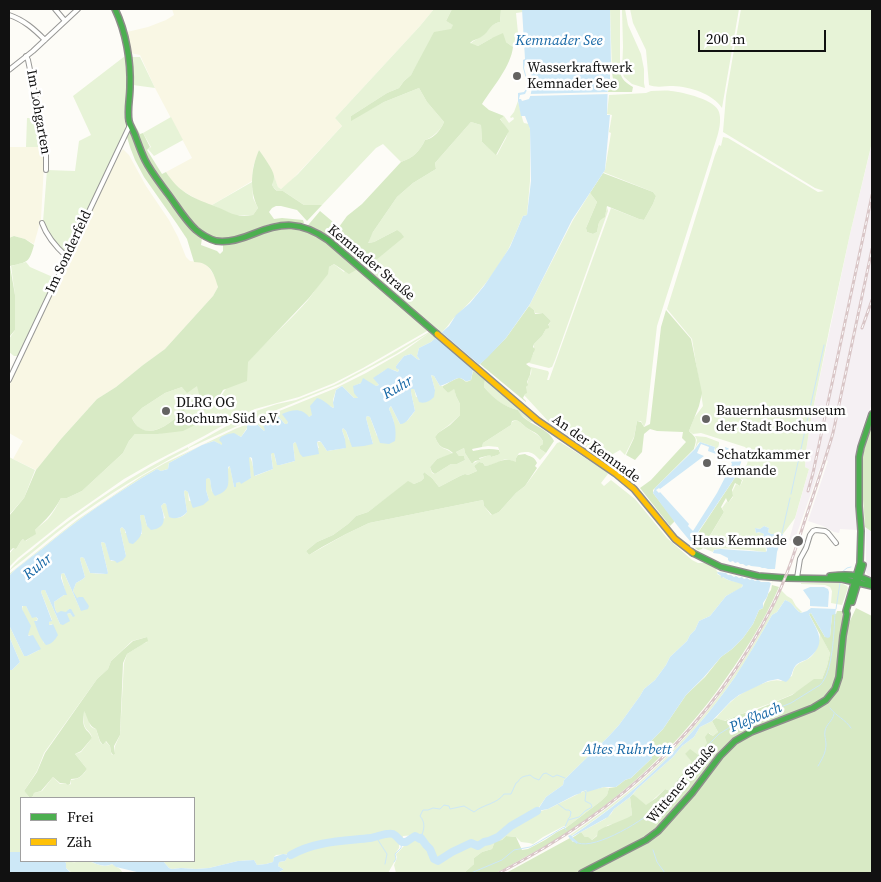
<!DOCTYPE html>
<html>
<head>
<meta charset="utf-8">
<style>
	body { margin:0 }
	#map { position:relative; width:881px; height:882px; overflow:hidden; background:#fdfcf7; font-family:"Source Serif 4",serif }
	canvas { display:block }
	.frame { position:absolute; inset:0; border:10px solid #111; pointer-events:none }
	.legend { position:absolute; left:20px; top:797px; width:175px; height:65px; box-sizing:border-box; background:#fff; border:1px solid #a0a0a0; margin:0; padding:6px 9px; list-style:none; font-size:15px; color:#111 }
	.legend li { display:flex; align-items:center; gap:10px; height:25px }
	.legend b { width:25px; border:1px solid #a0a0a0 }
	.scale { position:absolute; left:698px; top:30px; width:128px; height:22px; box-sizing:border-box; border:2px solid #111; border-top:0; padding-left:6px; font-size:15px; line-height:18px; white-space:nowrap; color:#111; -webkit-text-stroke:4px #fff; paint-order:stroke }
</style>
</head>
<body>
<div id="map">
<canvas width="881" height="882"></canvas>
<div class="frame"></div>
<ul class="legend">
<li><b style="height:6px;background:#4caf50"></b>Frei</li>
<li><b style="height:6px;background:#ffc107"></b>Zäh</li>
</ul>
<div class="scale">200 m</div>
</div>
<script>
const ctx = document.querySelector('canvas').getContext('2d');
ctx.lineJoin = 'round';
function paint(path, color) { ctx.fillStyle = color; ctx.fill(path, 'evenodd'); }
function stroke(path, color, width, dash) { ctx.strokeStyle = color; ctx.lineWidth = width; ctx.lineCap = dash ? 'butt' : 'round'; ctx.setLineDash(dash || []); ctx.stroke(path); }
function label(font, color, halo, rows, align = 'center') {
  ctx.font = font + ' "Source Serif 4",serif'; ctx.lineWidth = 5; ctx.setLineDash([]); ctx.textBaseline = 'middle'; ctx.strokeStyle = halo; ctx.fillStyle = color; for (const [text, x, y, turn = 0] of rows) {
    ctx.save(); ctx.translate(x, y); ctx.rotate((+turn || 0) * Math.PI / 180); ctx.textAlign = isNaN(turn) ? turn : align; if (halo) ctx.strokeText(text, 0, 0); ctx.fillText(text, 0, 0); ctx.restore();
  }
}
paint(new Path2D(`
	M872 143V404L864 423 858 446 856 457 855 507 857 530 840 529 839 533 834 532 823 526 808 521 828 461 823 459 794 542 789 540 809 469 805 467 806 451 811 419 850 234Z
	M866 528 872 532V578L868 575 866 572Z`), '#f5f0f3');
paint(new Path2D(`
	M172 9H434L420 26 335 118 342 126 288 184 281 189 278 187 270 167 259 150 253 167 252 181 212 205 205 204 183 191 172 182 166 172 192 158 155 88 140 55 130 53 127 32 148 27 166 20 174 15Z
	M9 147H45L41 219 34 244 25 239 14 236 9 238Z
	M123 149 129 155 146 186 169 220 178 237 186 257 190 261 200 262 207 265 216 278 218 287 213 296 165 349 143 365 116 387 97 399 61 439 36 470 13 459 23 441 9 433V386L117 158Z`), '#f9f7e4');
paint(new Path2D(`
	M434 9H452L446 21 454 25 451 29 420 60 411 75 404 81 399 88 387 93 351 116V120L384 102 419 88 427 102 444 122C441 130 432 138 425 140 420 151 413 158 401 162L383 144 376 148 322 205H304L283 191H277L273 187 272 182 274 176 278 187 281 189 298 174 342 126 335 118 420 26Z
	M501 9H522L523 12 516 13 519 43 513 47 506 42 492 38 478 46 470 44C474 40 476 40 480 37 489 32 488 25 500 22Z
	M610 9H620V72H612Z
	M622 9H625L628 25 641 54 644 69V83L645 88 632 84 624 77 622 71 623 47Z
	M630 9H739L722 108C712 93 690 87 673 86 665 86 656 88 649 85L646 50 633 23Z
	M741 9H872V142L850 234 830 326 811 419 806 451 805 467 809 469 795 518 783 534H771L768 532 769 528 764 526 760 529 755 528 756 533C759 532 761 532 764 534L763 537 765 538 766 552C754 551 725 546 714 550L713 552 703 548 724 512 722 508 727 501 728 503 733 497 732 492 736 484 740 486 743 480 740 478 747 464 750 453 745 447 701 433 693 434 689 431 694 418 703 406 692 339 667 309 715 155 719 145 721 146 723 137 728 138 818 192 824 191 815 188 723 132 726 96Z
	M125 56C129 80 130 106 125 130L69 250 65 252 63 251 51 239 43 222 47 170 75 171 79 141 91 135 73 96Z
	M131 57H140L155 88 133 85Z
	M651 91C658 91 665 90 671 91 683 92 716 100 719 112 723 125 715 142 712 154L657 326 646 422 644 427 641 421H637L634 437 625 455 620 450 608 457 606 461 549 422 524 395 529 377C531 375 532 371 531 368L527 366 548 371 549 373 547 380H549L611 208 639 219 644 220 653 204 656 196 653 192 603 172 605 170 611 133 609 132 612 115 607 114 609 95 646 93Z
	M518 101 523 121 524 123 529 124 530 129V181L527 215 523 216C518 227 514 238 509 248 495 273 477 296 457 315 451 320 448 327 442 332L427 331 363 368 334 383 299 397 255 409 229 422 204 436 152 463 124 479 68 518 18 558 9 567V554L14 548 16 549C19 546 19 542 23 539L26 541 35 534V530C39 526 44 523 48 519 53 513 57 506 61 498H67L82 491 123 453 129 441 135 434H159L189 418 178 409 177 417C167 425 153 436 139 428 136 426 134 421 132 418L142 408 165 393 182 387 198 385 201 402 216 405C238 364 277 335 308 300 316 290 322 278 329 267L334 264 344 272 355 258 376 260 397 230 374 242 367 243 373 232 397 197 413 183 436 169 435 163 471 122 481 125 482 142 497 155 506 138 508 132 500 118 504 116 509 123 514 119 513 117 511 118 510 117 514 112Z
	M171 117 183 140 154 156 148 149 151 147 143 133Z
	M27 118H38L45 147H26Z
	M252 182 253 198 258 208 253 215H233L212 205Z
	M590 193 597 202 586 228 587 232 593 234 597 232C599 225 597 221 605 216L607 207 608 211 555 360 552 367 549 368 529 363 534 352V344L542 336 546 329 551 321 543 313H535L534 310 529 306 573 220Z
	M26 262 30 267 55 278 18 356H14L9 352V339L15 330V295L11 266Z
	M429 332 436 338 431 342 419 348 417 356 420 360 417 359 411 354 404 356 396 366 399 371 398 372C386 366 383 372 374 378L379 385 376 386 361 383 354 386 358 398H354L342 386 336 390 333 400 334 407 333 408 330 406 309 417 288 422 287 424H285L277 415 266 420V430L264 431 256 423 247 428 241 437 237 435 222 443 223 446 214 441 202 445 169 463 168 469 161 471 157 469C116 493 78 519 42 549 31 558 18 566 9 576V574L77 520 142 476 165 463 235 429 336 388 366 373 404 351 429 333 396 354 340 384 235 427 189 448V447L234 422 256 411 277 404 296 400 334 385 372 365Z
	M431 375 434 376 440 386H443V388L448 393 454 388 456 396 460 404V415L449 425 438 433 435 437C441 452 445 446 453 454L437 459 430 467 432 473 435 474 451 464H457L465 460 464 456H459L456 452 464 448 465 453 472 464 479 460V459L489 455H490L491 457 498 455 500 452 498 447 488 446 482 447 483 443 511 425 512 422 516 420C521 422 523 425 527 428 535 434 536 432 543 441V444L540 446V449L546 453 540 460C532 452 530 451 519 453L516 458V463C505 457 504 460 494 464 492 465 488 465 485 466L483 463 479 462 474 466 477 471 468 475 465 474 460 476 439 487 432 478 424 472 423 474 424 478 421 481 414 484 408 482 368 512 356 516 348 524 333 535 317 542 306 551 309 555 346 534 369 523 483 500 484 506 491 515 499 512 516 493 525 486 557 443 560 442 607 472 608 474 601 483 604 486 611 480 635 499 667 538 692 560 698 563H706L722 570 773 580 772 584 771 583 718 572 717 574 728 580 741 583 743 585 740 589 726 596 710 616 699 621 695 630 690 635 687 641 670 657 666 665 655 680 644 689 640 696 619 725 609 736 564 780 563 785 546 797 537 810 518 819 507 828 501 830C493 845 488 836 479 844L472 842 466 843 462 846 451 850 438 859C432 855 433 851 429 846 427 842 424 841 422 837L416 835 403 836 401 844 399 843V848L395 854 396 859 388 873H276L280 872 283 870V869L278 866 279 862 285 861 287 858 291 855 290 854 276 855 274 857 273 862 266 864 257 865 254 860 238 861 209 868 196 869 181 868 172 869 169 868 163 861H194V798H21V852H10L9 854V670H12L20 662 9 636V625L24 656H27L39 650 31 636 28 635 22 609 23 605 26 606 32 617H36L38 620 35 621 44 643 53 624 49 625 48 623 52 620 41 592 42 590H45L60 624 67 614 70 613 72 616 69 609 67 612 57 613 55 609 54 602 64 595H66L61 574 64 573 81 611 73 591 76 583 83 579 85 577 80 559 81 557 84 558 90 573 103 574 108 573 101 543 102 542 105 543 111 561H116L126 556 120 529 122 527 125 530V533L142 534 140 516 141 515H144L147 526 165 518 161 506 164 503 166 504 172 518C178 518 183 518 187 512L184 492 185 490 188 492 189 501 209 500 206 490V478H208L210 479 212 492 230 466 234 487 236 483 251 478 248 458 250 457 252 462 255 476 273 469 271 453H274L276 462 280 465 295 461 293 444 295 442 319 448 317 442H321L327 451 345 448V439L342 430 343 428 346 431 349 440 373 444 366 418 367 416 370 417 377 436 394 422 389 409 391 406 400 424 408 420 415 411 411 392V389L414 388 416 397 435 390ZM147 637V642C140 645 134 650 127 654L124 663 120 735 115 746V754L112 755 111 752 110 746 105 741 104 744 103 745 100 742 96 729C89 727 90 725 89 719 88 716 85 713 84 710 84 715 83 723 85 727 88 732 91 732 92 738L81 752 75 754 87 769C83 776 79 779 71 780V784L69 785 65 783 60 784 53 777 42 791 34 793 33 796 30 798 24 791 37 771 44 753 97 679 108 669 111 661 132 641Z
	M485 379 490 384 534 421 530 422 519 413 518 410C503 407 493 398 484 387Z
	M695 436 706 437 719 442V444L717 452 715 451V447L700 442 698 443 695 449 697 440Z
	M188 447 189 449C147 471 107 495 69 523 48 539 29 556 9 571 16 560 30 552 40 543 86 506 134 473 188 447Z
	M9 457 35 470 24 498 9 515Z
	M801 583H841L847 586 848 588 842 605 831 603 832 591 830 587 825 585 801 584Z
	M781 590 787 596 792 599 796 606 802 612 801 613C794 608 793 603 785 600L777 612 772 615C760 636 748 658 735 677 691 741 635 794 571 836L570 835C590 821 609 807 628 792 691 740 749 665 781 590Z
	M820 634 830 653 827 666 822 679C812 684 801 690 791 695 769 705 746 711 724 721L716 718C721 712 727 705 733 700 742 692 771 677 781 681L792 676C793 672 794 667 797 665 800 662 805 661 808 659 816 654 819 644 820 634Z
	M712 721 718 732 713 736 709 733 708 743 698 755 685 754 693 762 680 776 670 791 665 789 646 806 633 794 637 789 673 757 682 746 694 737 700 727Z
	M604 787 609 788 607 795 601 801 567 827 564 826 543 837 533 844 529 843 521 842 516 837 506 836 502 840 495 841 492 849 482 852 474 858V864L464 873H396L394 865 397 858 396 854C404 847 406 842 416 837 421 841 425 845 429 850H430L432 857 435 862 444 861C447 857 451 853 456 851 462 850 458 853 464 850 470 846 470 843 478 847 485 842 496 842 502 834H505L516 824 521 823 537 812 548 809 586 790 587 791Z
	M630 797 632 815 623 821 615 824 608 825 592 840 585 837 581 832 605 819 611 814 614 809Z
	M64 861C68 861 72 863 76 862 80 862 84 860 88 861 97 863 102 869 112 864L120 869 123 873H72L66 868V863Z`), '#e7f3d7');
paint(new Path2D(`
	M452 9H501L500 22C488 25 490 32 481 37 476 40 474 39 470 43L478 46 492 38 503 33 506 42 513 47C511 66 493 87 482 104L489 110 504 116 500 119 509 131 496 155 482 142 481 125 471 122 435 163 436 169 413 183 397 197 373 232 368 243 374 242 397 230 401 233 404 237 376 260 355 258 356 270 349 274 334 264 329 267 328 274 309 298 248 362 247 381 223 390 215 404 201 402 197 386 187 393 182 387 165 393 142 408 132 418C134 422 136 426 140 428 153 436 167 425 177 417L178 409 175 403 178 401 189 418 197 424 183 431 158 434H135L129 441 123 453 82 491 67 498H61C54 511 46 520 35 530L36 534 25 541 23 539C19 542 19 546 16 549L13 548 9 552V516L24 498 36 470 61 439 97 399 116 387 143 365 165 349 213 296 218 287C214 273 210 262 194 262L187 239 177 224 144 177 135 160 130 147 127 137 130 129 136 145 193 230 202 238 201 245 217 251 220 254 223 251V245L235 243 271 229 284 227 304 230 320 211 339 227 347 216 362 204 401 162C413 158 420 151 425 140 433 139 441 130 444 122L427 102 419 88 384 102 351 121V116L387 93 399 88 404 81 411 75 434 32 451 29 453 25 446 21Z
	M612 72H620C622 80 626 83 633 87L632 92H608L609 80 613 79Z
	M131 123H134L140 134 143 133 150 147 147 150 162 174 166 172C178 191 192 198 212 205 229 211 233 218 253 215L258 208C249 190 251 168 259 150 263 156 273 169 274 176 274 184 269 184 277 191H283L304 205H322L307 221 297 210 281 206H276L272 208 269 212 274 219 282 218 303 220 304 223 301 224C289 223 278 221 267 225 256 229 246 236 235 238 226 239 216 239 208 235 193 229 155 174 146 158 140 147 136 135 131 123Z
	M603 173 653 192 656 196 653 204 644 220 639 219 607 206 605 217C597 221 599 225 597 232L593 234 587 232 586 228 597 202 590 193Z
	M14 236 25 239 34 245C29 263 28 262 10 266L15 295V330L10 336H9L10 321 9 316V238Z
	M529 306 534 310 535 314 543 313 551 321 548 325 549 326V328L546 329 542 336 534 344 533 347 535 349 530 362 526 364 531 368 530 375 529 377 527 382 528 385 526 387 527 393 525 394 523 398 526 401V402L480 364 506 338Z
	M666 310 691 339 702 393 699 406 689 431C697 439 697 438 694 449L653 490V493L674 520V522L670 526 640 488 651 480 686 442 682 438 683 432 657 431 650 429 644 434 642 452 635 460 626 455 634 438 637 421 641 422 644 427 650 424 661 327Z
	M473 371 485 379 484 387C493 398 504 407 518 410 525 425 547 426 554 441L546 453 540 449V446L543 444V441C537 432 535 433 527 428 523 425 521 422 516 420L512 421 511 425 483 443 482 447 472 449 473 451C482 449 490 448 499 450L500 453 498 455 491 457 490 455 479 458 480 460 475 461 472 464 465 453 464 448 456 452 459 456H464L465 460 457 464H451L435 474 432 472 430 467 437 459 453 453C445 445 441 452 435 437L438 433 450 425 460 415V404L456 396 454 389 448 393 443 388V386C447 384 456 378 459 378 466 379 463 384 471 380Z
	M872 424V532L865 527C864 502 859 476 864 451 865 442 869 433 872 424Z
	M525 454C530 457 534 456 537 463L535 466 537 468 525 486 516 493 499 512 492 515 484 506 483 500 369 523 346 534 322 547 309 555 306 551 317 542 333 535 348 524 356 516 368 512 408 481 414 484 421 481 424 478 423 474 424 472 432 478 439 487 460 476 465 474 468 475 477 471 474 466 479 462 483 463 485 466C499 464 502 456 516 462V458L518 455Z
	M736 476 742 480 740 486 735 483 732 490 733 496 728 503 726 498 721 507 724 512 702 549 698 550 695 548 696 545 692 542Z
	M772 585 779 587C763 624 741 658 717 691 670 754 615 804 547 845 535 852 523 858 511 865 506 868 500 872 494 873 485 875 473 873 464 873L474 864V858L482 852 492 849 495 841 502 840 506 836 516 837 522 850 528 849 545 840 557 832 567 827 601 801 607 795 609 788 616 787 625 780 631 778 652 758 650 750 652 740 663 729 686 695 705 677 721 657 732 649 743 638 753 624 759 610 763 608C764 602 767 599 768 594L771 590Z
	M856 608 872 616V873H586L618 858 638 847 657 835 683 808 723 754 739 741 770 727 812 711 824 704 840 682 843 669 846 633 849 623Z
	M837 611H843L841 645 837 677 832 687 827 694 820 700 811 706 778 719 740 735 733 739 721 750 688 794 668 818 656 829 642 839 627 848 576 873H506L570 838 573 842 575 840 572 838 581 832 585 837H588L592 840 597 836 598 831C609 824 621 822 632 815L630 797 633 794 646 805 656 798 665 789 670 791 680 776 692 762 685 754 690 749 698 755 707 743 705 737 708 733 713 736 718 732 712 721 716 718 725 721 738 715 758 709 792 695 814 679H822L827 666 830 653 809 614 811 613 825 637H830L832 614H836Z
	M147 637 148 641 127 654 123 663 120 735 114 746 115 754 113 755 111 752 110 746 106 741 103 745 100 741 96 729C88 726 88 717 84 711 84 716 82 723 85 728 87 732 90 732 92 738L81 751 75 754 87 769C82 776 79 779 71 779L70 784 68 785 65 783H60L53 777 41 791 34 793 33 796 30 798 24 791 37 772 45 753 97 679 108 669 111 661 124 649 133 641Z`), '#d8eac5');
paint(new Path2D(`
	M522 9H610L611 68 610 69V79H608L607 115H610L605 170 572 220 530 304 506 338 487 358 473 370 471 380C463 383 466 379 459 378 456 378 445 385 440 386L434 376 431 375 435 390 434 397C430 401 425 404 419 402L414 389H411V392L415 411C410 416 407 424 400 424L391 406 390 407 389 409C394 420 397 429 395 441L389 444 380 443 370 417 367 416 366 418 373 444 364 446 352 447 346 431 343 428 342 430 345 439 346 448 327 451 321 442 319 441 317 442 319 454 303 457 300 454 296 443 295 442 293 444 295 461 280 465H277L274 453H272L271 454 273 469 254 476 252 458 250 457 249 458 251 478 241 484 240 482 236 483V487H234L230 467 229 466 228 468C228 483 232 490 215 496 211 492 211 485 210 479L208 478 206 479V490L209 500 203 505 193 508 192 506 188 492 185 490 184 492 187 512C183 517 176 520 169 517L166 504 164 503 161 506C165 518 167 528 151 530L147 526 144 515H141L140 516C142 530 145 534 133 544L129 543 125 530 122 527 120 529 126 556 123 560 117 563 115 561 110 560 105 543 102 542 101 543 108 573 107 574 90 573 84 558 81 557 80 559 85 577 83 579 76 583 73 591 77 598 79 597H83L89 606 88 609 81 611 65 575 64 573 61 574V578L67 595H64L54 602 55 609 57 613 61 611 66 612 69 609H71L75 616 73 617 70 613 67 614 70 621 63 625 60 624 45 590H42L41 592 52 621 49 622V625H51L53 624 58 635C55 640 52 644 46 645 40 639 37 629 34 621H37L38 619 36 617 32 618 26 606H22V609L31 626 28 635 29 636 33 635 41 649 27 656H24L9 625V576C18 566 31 558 42 549 78 519 116 493 157 469L161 471 168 469 169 463 202 445 214 441 222 445V443L219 440 221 437 228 434 234 433 241 437 247 429V425C251 423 253 424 256 423L264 431 265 430 263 425 266 420 277 415 285 424H287L288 422 282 414C293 409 302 408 309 417L312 415 310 406 317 398C324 400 327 404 333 408L334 407 333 403 336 390 342 386 354 398H358L354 393 353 386 361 383 363 378 376 386 379 385 373 378 388 368 398 372 399 370 396 368V366L404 356 411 354 417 359 420 360 417 356 419 348 431 342 449 326 456 315 470 303 484 286 510 247 523 216 527 215 531 181 530 129 525 116H521L518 101V93L524 92 528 86 523 68V60L525 59ZM525 62C527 66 530 70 531 74 533 80 532 94 529 99L522 101 521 99H519L520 95 525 94 529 86 524 68Z
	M700 442 715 447 714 451 717 452 716 454 708 451 709 447 701 444 697 453 704 456 660 489 659 488 656 490 659 493 660 492 689 524 688 526 693 531 717 493 732 464 731 462 733 460 732 458H728L722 455 725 447 741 453 743 457 736 476 692 541H690C677 526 665 509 653 493L655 488 695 449Z
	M764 526 769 528 768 532 771 534H783L777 552 775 569 767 597 763 603V608L759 610 753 624 743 638 732 649 721 657 704 677 686 695 663 729 652 740 650 750 652 753V758L631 778 625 780 616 787H604L587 792 586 790 581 792V793L575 795 548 809 537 811 546 797 563 785 564 780 609 736 619 725 640 696 644 689 655 680 666 665 670 657 687 641 690 635 695 630 699 621 710 616 726 596 742 587 743 585C739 582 730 582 723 577L721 578V576L717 573 728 560V558L720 554 713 553 714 550C721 548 727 550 734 550 745 551 755 551 766 552L767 550 765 542 766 538 763 537 764 534 759 532 756 533 755 528 760 529Z
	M810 587H824L828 589 829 592 828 607 810 606V600L803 590Z
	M785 600C794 603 793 608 801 613L807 611 811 608 836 609 835 614 832 615 830 637 828 638 825 637 811 613 809 614C816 629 828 642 810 657 806 661 800 661 796 665 791 671 793 677 786 682L778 679 768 681 739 695 731 701 712 721 700 727 694 737 682 746 673 757 637 789 630 797 614 809 608 817 572 837 578 842 577 844 571 840 568 836 570 835 572 836C636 793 690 742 735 677 748 657 760 636 772 615L777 612Z
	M9 636 20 662 12 670H9Z
	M10 852H21V861H64L66 863V868L71 873H23L22 872 9 873V854Z
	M283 854 291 855 287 858 285 861 279 862 278 866 283 869V870C275 875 265 873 256 873L254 872 253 873H141L116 867 112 864C104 868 97 864 89 861H163L169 868 172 869 181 868 196 869 209 868 238 861 254 860 257 865 266 864 273 862 274 857Z`), '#cde8f7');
paint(new Path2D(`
	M610 92V94L529 96V94Z
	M440 331 481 366 476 371 434 336Z
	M725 560H728L730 562 733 561 735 563 738 562 740 564H743L746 566 749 565 751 566 760 567 762 568H765L768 569H776L772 584 769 582H761L758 580 755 581 752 579 750 580 747 578 744 579 742 577 739 578 736 576 734 577 731 575H728L726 573 718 572 716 570Z`), '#fdfcf7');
stroke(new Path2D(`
	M791 494 824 345
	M782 533 790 498
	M842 572 847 568 851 567
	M836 609 840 583
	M830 708C837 717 845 719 851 728
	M818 766C822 759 826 753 826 744 826 740 824 735 825 731 826 724 833 721 834 714
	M558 804 566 810H569L571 812 570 817 568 819
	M565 827 568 820 579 817 585 811 592 807 591 804 585 801 586 792 583 790
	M376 837 387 854 385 864
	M418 837H421C424 830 426 823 420 816L423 810H428L433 808 440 809 444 805 449 806 450 809 464 806 474 812C484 804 497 804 504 794H511L516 783C519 782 518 780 521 778 523 776 527 776 530 775L534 778 539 780 543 774 546 773 553 777 557 775 565 778
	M578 843C596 850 646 819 660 805L709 744 719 734 732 726 791 703 820 685C833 673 834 631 835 613
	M653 850 657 862 665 873
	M394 862 396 859 395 854 401 848 402 842
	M471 873 502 860 514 850 530 847 539 842 564 827 566 830`), '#cde8f7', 1);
stroke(new Path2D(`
	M291 855C315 841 344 841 370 838 377 837 387 832 393 834 397 836 399 840 402 842H406L415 836 420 839 421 838 426 845 430 849 434 859 438 861 452 852 471 843 478 846 484 842 489 841 498 837 511 826 537 811`), '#cde8f7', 8);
const street = new Path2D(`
	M55 9 65 21
	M9 15C24 20 34 29 45 40
	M26 56 28 60 46 147V170
	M9 70 33 51 78 9
	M42 223C47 237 56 247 67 257
	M9 380 130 125
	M797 578 800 559 806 548 810 535 813 531 816 530 825 531 828 533 836 543`);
const fast = new Path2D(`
	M115 9C126 32 131 61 130 87 130 98 127 110 129 121 130 126 133 130 135 135 138 143 141 152 145 160 151 172 160 183 168 194 177 206 185 220 196 230 202 235 209 239 216 241 229 243 241 239 253 234 282 222 301 221 328 240L437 334
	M693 553 721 567 758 576 785 578 842 579 872 586
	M830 576C847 574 856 574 872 582
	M852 602 863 565
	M582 873 646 840 658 831 692 793 720 756 735 741 751 732 813 708 826 700 835 689 839 677 843 636 847 614 846 611 860 563 861 531 859 506V457L861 447 872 414`);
const slow = new Path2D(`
	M437 334 537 420 616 474 634 489 675 539 693 553`);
stroke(street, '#979795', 6);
stroke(fast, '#8e8d8b', 8);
stroke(slow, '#8e8d8b', 8);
stroke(street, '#fffffe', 4);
stroke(fast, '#4caf50', 5);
stroke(slow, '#ffc107', 5);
const rail = new Path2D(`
	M862 328 872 300
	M808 491 813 473 872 195
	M499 873C621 810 711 728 773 605 786 579 795 551 804 523 814 493 824 464 833 433L872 249`);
stroke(rail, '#d9c6c7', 3);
stroke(rail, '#fff', 1, [4]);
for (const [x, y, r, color] of [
	[517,76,5,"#646362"],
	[166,411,5,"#646362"],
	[706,419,5,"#646362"],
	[707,463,5,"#646362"],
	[798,541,6,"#646362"]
]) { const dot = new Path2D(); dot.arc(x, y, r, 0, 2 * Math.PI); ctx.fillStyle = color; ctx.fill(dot); stroke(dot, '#fff', 2); }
label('14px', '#111', '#fff', [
	["Wasserkraftwerk",527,68],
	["Kemnader See",527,84],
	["DLRG OG",176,403],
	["Bochum-Süd e.V.",176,419],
	["Bauernhausmuseum",716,411],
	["der Stadt Bochum",716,427],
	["Schatzkammer",717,455],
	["Kemande",717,471],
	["Haus Kemnade",787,541,"right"]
], 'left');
label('14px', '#111', '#fff', [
	["Im Lohgarten",38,112,80],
	["Im Sonderfeld",69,252,-65],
	["Kemnader Straße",371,263,40],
	["An der Kemnade",596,449,36],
	["Wittener Straße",682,784,-50]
]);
label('italic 15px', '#1768a6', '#fff', [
	["Kemnader See",559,41],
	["Ruhr",398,388,-30],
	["Ruhr",38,567,-39],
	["Pleßbach",756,718,-23],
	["Altes Ruhrbett",627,750]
]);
</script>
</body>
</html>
